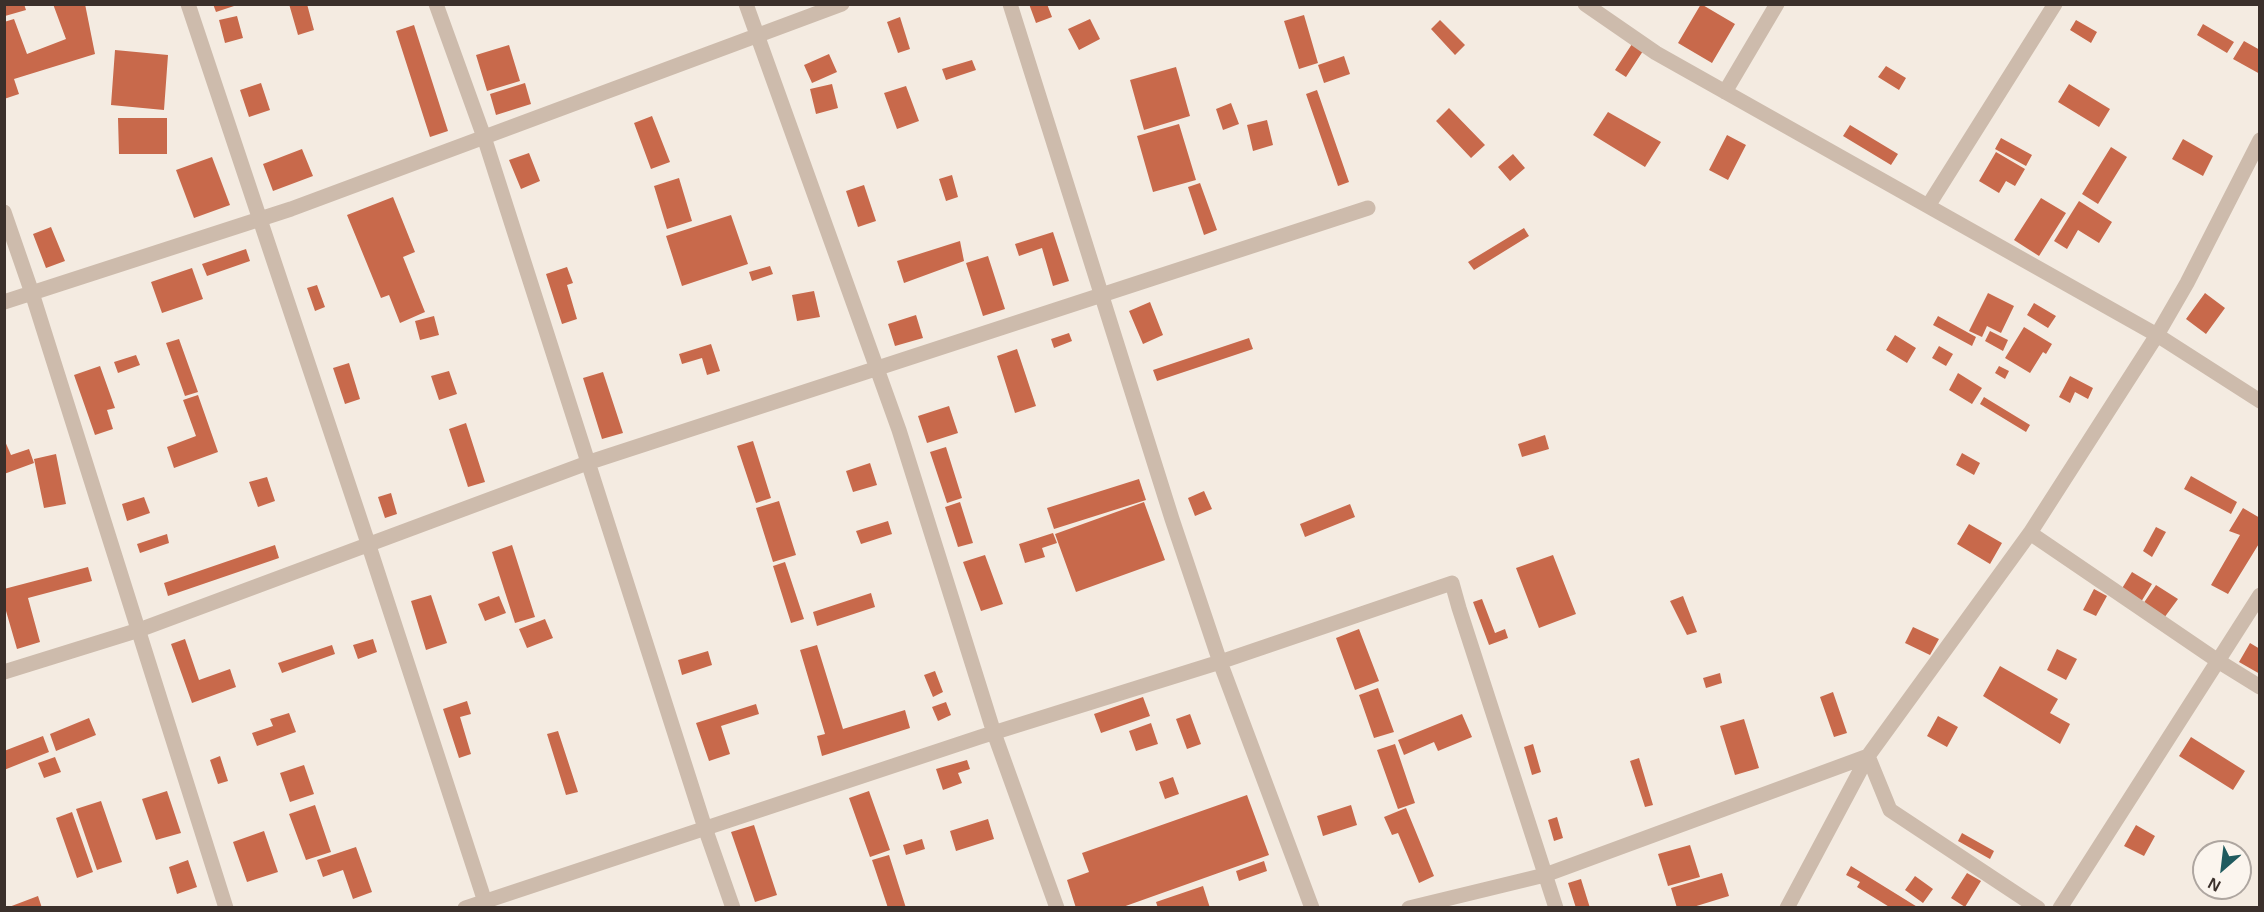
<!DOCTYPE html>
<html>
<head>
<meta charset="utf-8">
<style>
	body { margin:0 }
	#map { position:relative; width:2264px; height:912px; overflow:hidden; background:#f4ebe1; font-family:Helvetica,sans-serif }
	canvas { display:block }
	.frame { position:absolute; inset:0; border:6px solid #3b302b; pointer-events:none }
	.north { position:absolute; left:2192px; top:840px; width:60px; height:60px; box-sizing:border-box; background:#fbf5ee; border:2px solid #aea6a0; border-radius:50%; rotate:208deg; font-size:16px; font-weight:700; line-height:24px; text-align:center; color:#3b302b }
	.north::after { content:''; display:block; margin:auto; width:21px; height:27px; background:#1f5a5e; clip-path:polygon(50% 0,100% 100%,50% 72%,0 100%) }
</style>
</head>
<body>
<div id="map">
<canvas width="2264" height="912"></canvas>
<div class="frame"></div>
<div class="north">N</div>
</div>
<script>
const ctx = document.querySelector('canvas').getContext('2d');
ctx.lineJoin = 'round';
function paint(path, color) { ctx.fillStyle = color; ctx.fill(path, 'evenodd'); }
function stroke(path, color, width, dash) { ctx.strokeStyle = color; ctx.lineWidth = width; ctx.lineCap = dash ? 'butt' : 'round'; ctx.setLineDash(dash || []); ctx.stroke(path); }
paint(new Path2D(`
	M5 4H24L26 10 5 16Z
	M53 4H85L95 54 14 79 19 94 4 99V22L14 19 27 54 66 39Z
	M213 4H237V5L216 12Z
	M289 4H307L314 30 298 35Z
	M1029 4H1047L1052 17 1036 23Z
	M1701 4 1735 24 1712 63 1678 43Z
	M1304 15 1318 63 1299 69 1284 21Z
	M237 16 243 38 225 43 219 20Z
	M900 17 910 49 898 53 887 22Z
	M1090 19 1100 39 1079 50 1068 29Z
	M1440 20 1465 45 1455 55 1431 29Z
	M2076 20 2097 32 2091 43 2070 30Z
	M2203 24 2234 42 2227 53 2197 35Z
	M414 25 448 131 430 137 396 31Z
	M2244 41 2260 50V74L2233 59Z
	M1632 44 1643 51 1626 77 1615 70Z
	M509 45 520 81 487 91 476 55Z
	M115 50 168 55 164 110 111 105Z
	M829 54 837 72 812 83 804 65Z
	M1344 56 1350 74 1324 83 1318 65Z
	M972 60 976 70 946 80 942 69Z
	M1886 66 1906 78 1899 90 1878 77Z
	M1176 67 1190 116 1144 130 1130 80Z
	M261 83 270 110 249 117 240 90Z
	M525 83 531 104 496 115 490 94Z
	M832 84 838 108 816 114 810 89Z
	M2069 84 2110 109 2099 127 2058 102Z
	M906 86 919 121 897 129 884 93Z
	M1317 90 1349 182 1338 186 1306 94Z
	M1231 103 1239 124 1223 130 1216 109Z
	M1449 108 1485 145 1471 158 1436 121Z
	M1608 112 1661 142 1645 167 1593 135Z
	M652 116 670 162 651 169 634 123Z
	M118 118H167V154H119Z
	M1267 120 1273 145 1253 151 1247 125Z
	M1179 124 1196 180 1153 192 1137 136Z
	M1850 125 1898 154 1891 165 1843 136Z
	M1727 135 1746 145 1728 180 1709 170Z
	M2001 138 2032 155 2026 166 1995 149Z
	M2183 139 2213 156 2203 176 2172 159Z
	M2111 147 2127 157 2098 204 2082 194Z
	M302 149 313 176 273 191 263 164Z
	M1996 152 2025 169 2015 186 2006 181 1999 193 1979 181Z
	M529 153 540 181 521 189 509 160Z
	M1513 154 1525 168 1510 181 1498 167Z
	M212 157 230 205 194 218 176 170Z
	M952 175 958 197 946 201 939 179Z
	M679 178 692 221 667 229 654 186Z
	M1200 183 1217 230 1204 235 1188 187Z
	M864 185 876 221 858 227 846 191Z
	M393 197 415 252 403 257 425 312 400 323 389 295 381 298 347 215Z
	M2041 198 2066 213 2039 256 2014 240Z
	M2079 201 2112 222 2099 243 2078 230 2067 249 2054 241Z
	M731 215 748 264 682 286 666 236Z
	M51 227 65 261 46 268 33 234Z
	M1524 228 1529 236 1474 270 1468 262Z
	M1053 232 1069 281 1053 286 1042 248 1019 256 1015 244Z
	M960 241 964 261 904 283 897 261Z
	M246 249 250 261 207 276 202 264Z
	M988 256 1005 309 983 316 966 263Z
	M770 266 773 274 752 281 749 272Z
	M567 267 573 283 567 285 577 319 562 324 546 274Z
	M192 268 203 299 162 313 151 282Z
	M317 285 325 307 315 311 307 288Z
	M814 291 820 317 797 321 792 295Z
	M1988 293 2014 306 2001 333 1987 326 1982 337 1969 331Z
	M2205 293 2225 308 2206 334 2186 319Z
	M1150 302 1163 335 1143 344 1129 311Z
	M2034 303 2056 316 2048 328 2027 315Z
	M916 315 923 338 895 346 888 324Z
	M434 316 439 335 420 340 415 321Z
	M1938 316 1976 337 1972 346 1933 325Z
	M2024 327 2052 344 2046 354 2043 352 2030 373 2005 358Z
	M1990 331 2008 340 2003 351 1985 341Z
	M1069 333 1072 341 1054 348 1051 339Z
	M1895 335 1916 348 1907 363 1886 350Z
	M1249 338 1253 349 1157 381 1153 370Z
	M179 339 198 392 185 396 166 343Z
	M711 344 720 371 707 375 702 358 682 364 679 354Z
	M1939 346 1953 354 1946 366 1932 358Z
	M1017 349 1036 406 1015 413 997 356Z
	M136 355 140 365 118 373 114 362Z
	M349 363 360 399 345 404 333 368Z
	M100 366 115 408 107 410 113 429 95 435 74 375Z
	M1999 366 2009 371 2005 379 1995 373Z
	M449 371 457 394 439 400 431 376Z
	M603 372 623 433 602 439 583 378Z
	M1958 373 1982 388 1972 404 1949 390Z
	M2070 376 2093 388 2088 399 2075 392 2070 403 2059 397Z
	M198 395 218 452 174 468 167 447 196 436 183 400Z
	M1984 397 2030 425 2026 432 1980 404Z
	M949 406 958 433 927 443 918 416Z
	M466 423 485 482 468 487 449 429Z
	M1545 435 1549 449 1522 457 1518 444Z
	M4 439 11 455 29 449 34 463 4 474Z
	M753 441 771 498 756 503 737 446Z
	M946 447 962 498 947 503 930 452Z
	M1962 453 1980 463 1974 475 1956 465Z
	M56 454 66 504 44 508 34 459Z
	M870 463 877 485 853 492 846 471Z
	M2191 476 2237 502 2231 514 2184 489Z
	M267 477 275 501 258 507 249 482Z
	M1139 479 1146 500 1054 529 1047 508Z
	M1204 491 1212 509 1195 516 1188 498Z
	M391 493 397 514 385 518 378 497Z
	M144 497 150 513 127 521 122 504Z
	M779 501 796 555 773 562 756 508Z
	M960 502 973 543 958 547 945 507Z
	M1144 502 1165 560 1076 592 1055 534Z
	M1350 504 1355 517 1305 537 1300 524Z
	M2243 508 2260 518V542L2228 594 2211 585 2240 535 2229 531Z
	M888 521 892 534 861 544 856 531Z
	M1969 524 2002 543 1990 564 1957 544Z
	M2156 527 2166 532 2152 557 2143 551Z
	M1053 533 1057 543 1042 548 1045 557 1025 563 1019 544Z
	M167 534 169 543 140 553 137 544Z
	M275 545 279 558 168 596 164 583Z
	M512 545 535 617 515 623 492 552Z
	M985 555 1003 604 981 611 963 562Z
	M1553 555 1576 614 1539 628 1516 568Z
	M785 562 804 619 791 623 773 566Z
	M88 567 92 581 28 598 40 642 17 649 4 604V589Z
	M2132 572 2152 584 2141 602 2121 590Z
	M2156 585 2178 599 2164 618 2143 604Z
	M2094 589 2107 596 2096 616 2083 610Z
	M871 593 875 607 817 626 813 612Z
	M431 595 447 643 426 650 411 601Z
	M499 596 506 613 485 621 478 604Z
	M1683 596 1697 632 1687 635 1670 601Z
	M1482 599 1495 633 1505 629 1508 638 1489 645 1473 602Z
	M545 619 553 638 527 648 519 629Z
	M1913 627 1939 639 1930 655 1905 643Z
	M1359 629 1379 681 1355 690 1336 638Z
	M185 639 199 680 230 669 236 687 192 703 171 644Z
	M373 639 377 652 358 659 353 645Z
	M2250 643 2260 649V674L2239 662Z
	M332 645 335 654 282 673 278 663Z
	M817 645 843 729 905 710 910 728 822 756 817 736 825 734 800 650Z
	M2057 649 2077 659 2066 680 2047 670Z
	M708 651 712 665 682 675 678 660Z
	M2000 666 2058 699 2050 713 2070 724 2060 744 1983 696Z
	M935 671 943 692 933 697 924 675Z
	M1720 673 1722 683 1706 688 1703 678Z
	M1378 688 1394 732 1374 738 1359 695Z
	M1833 692 1847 733 1834 737 1820 697Z
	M1143 697 1150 716 1101 733 1094 714Z
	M467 701 471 714 460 717 471 754 459 758 443 709Z
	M946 702 951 715 938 721 932 707Z
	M756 704 759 714 721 726 730 754 709 761 696 723Z
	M289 713 296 732 257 746 252 733 273 726 270 719Z
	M1190 714 1201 744 1187 749 1176 719Z
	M1462 714 1472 737 1438 751 1434 742 1404 755 1398 740Z
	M1938 716 1958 727 1947 747 1927 736Z
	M89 718 96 735 56 751 50 734Z
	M1744 719 1759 768 1735 775 1720 726Z
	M1151 723 1158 744 1136 751 1129 731Z
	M558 731 578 792 566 795 547 734Z
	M43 736 49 752 4 770V751Z
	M2191 737 2245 771 2233 790 2179 756Z
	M1395 744 1415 803 1398 809 1377 750Z
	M1533 744 1541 772 1532 775 1524 747Z
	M220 756 228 781 218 784 210 760Z
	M55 757 61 772 44 778 38 763Z
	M1639 758 1653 805 1645 807 1630 761Z
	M967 760 970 769 958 773 962 783 943 790 936 769Z
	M304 765 314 794 290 802 280 773Z
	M1173 777 1179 794 1165 799 1159 782Z
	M167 791 181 833 156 840 142 799Z
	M869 791 890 850 870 857 849 798Z
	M1247 795 1269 855 1120 908H1076L1067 880 1089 872 1082 853Z
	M101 801 122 862 97 870 76 809Z
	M315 805 331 852 306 860 289 814Z
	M1351 805 1357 825 1323 836 1317 816Z
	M1406 808 1434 876 1419 883 1398 833 1392 835 1384 817Z
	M72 812 93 872 77 878 56 818Z
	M1557 817 1563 838 1554 841 1548 820Z
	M988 819 994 839 956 851 950 831Z
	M754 825 777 895 755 902 731 832Z
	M2136 825 2155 836 2144 856 2124 846Z
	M264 831 278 872 247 882 233 842Z
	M1962 833 1994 851 1990 859 1958 841Z
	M922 839 925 849 906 855 903 845Z
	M1690 845 1700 877 1668 886 1658 854Z
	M356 847 372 892 353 899 343 870 323 877 317 860Z
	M889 855 906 908H888L872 860Z
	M188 860 197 887 177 894 169 867Z
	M1264 861 1267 871 1239 881 1236 871Z
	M1851 866 1919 908H1891L1857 887 1860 882 1846 875Z
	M1722 873 1729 896 1690 908H1677L1671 888Z
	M1967 873 1981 881 1965 907 1951 898Z
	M1915 876 1933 889 1923 903 1905 890Z
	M1581 879 1590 908H1576L1568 883Z
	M1203 886 1210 908H1158L1156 902Z
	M38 896 42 908H9V907Z`), '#c8694b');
stroke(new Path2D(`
	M188 4 369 546 487 908
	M436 4 484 137 705 828 733 908
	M746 4 899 430 994 733 1057 908
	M1010 4 1172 519 1220 662 1312 908
	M1585 4 1656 53 2157 335 2260 401
	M1725 92 1777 4
	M1928 206 2055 4
	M4 212 32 293 226 908
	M4 302 291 209 842 4
	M2030 533 2218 661 2260 687
	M4 672 139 630 590 462 1368 208
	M465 908 980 737 1220 662 1452 583 1459 608 1556 908
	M1409 908 1545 875 1868 756 1890 810 2038 908
	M1787 908 1868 756 2030 533 2157 335 2187 283 2260 140
	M2060 908 2260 595`), '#cdbbac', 15);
</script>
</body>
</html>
